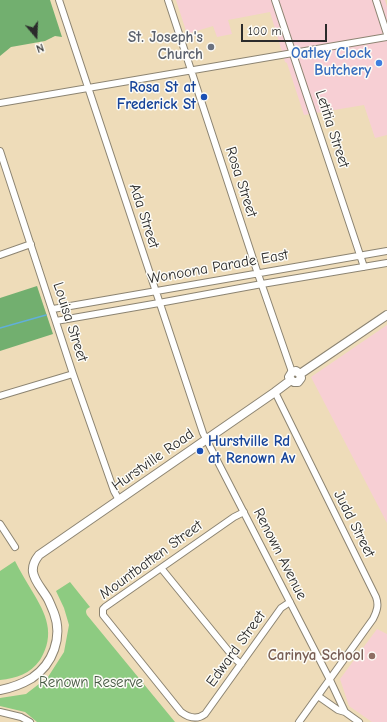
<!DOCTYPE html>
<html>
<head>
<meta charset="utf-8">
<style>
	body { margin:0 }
	#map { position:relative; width:387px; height:722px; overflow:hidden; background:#eedcb9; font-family:"Comic Neue",sans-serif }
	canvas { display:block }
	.north { position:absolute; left:16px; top:16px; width:40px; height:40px; -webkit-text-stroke:3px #fdfcf7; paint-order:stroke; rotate:161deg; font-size:11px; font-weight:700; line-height:16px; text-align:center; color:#2b2b2b }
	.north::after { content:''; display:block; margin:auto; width:14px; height:18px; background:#2b2b2b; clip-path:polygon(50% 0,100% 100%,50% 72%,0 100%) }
	.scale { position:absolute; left:241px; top:24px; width:86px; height:18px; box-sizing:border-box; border:2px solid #2b2b2b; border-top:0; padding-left:5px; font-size:12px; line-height:14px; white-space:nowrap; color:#2b2b2b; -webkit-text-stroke:3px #fdfcf7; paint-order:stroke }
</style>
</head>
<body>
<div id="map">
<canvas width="387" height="722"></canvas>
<div class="north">N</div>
<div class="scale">100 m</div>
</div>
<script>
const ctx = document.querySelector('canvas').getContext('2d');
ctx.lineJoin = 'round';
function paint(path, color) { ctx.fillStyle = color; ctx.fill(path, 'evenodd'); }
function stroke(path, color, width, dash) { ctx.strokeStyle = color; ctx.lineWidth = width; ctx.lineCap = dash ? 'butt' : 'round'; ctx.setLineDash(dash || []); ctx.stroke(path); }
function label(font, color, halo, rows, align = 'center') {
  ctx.font = font + ' "Comic Neue",sans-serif'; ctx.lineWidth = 3; ctx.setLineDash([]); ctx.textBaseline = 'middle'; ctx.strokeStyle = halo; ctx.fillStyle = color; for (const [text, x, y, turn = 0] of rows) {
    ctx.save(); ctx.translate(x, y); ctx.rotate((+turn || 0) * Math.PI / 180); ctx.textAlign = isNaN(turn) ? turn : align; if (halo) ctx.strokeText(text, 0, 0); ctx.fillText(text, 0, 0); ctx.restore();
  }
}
paint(new Path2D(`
	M176 0H385L387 7V135L375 138 364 105 304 115 287 63 285 62 270 12 228 20 232 34 217 37 213 26 187 34Z
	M387 325V523L311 377Z
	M377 629 387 634V722H372L349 706 340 679Z`), '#f7cfd4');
paint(new Path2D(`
	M15 561C20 571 26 581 32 591 46 614 56 634 40 660 30 674 17 678 0 680V571Z
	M70 582 90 607C86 609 85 611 87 615L175 722H37L25 712 0 706V698L26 694 48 677 64 652 69 625 64 608 56 591Z`), '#8dcb81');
paint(new Path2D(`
	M0 0H50L62 37 55 36 45 41 11 47 0 56Z
	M37 286 53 334 0 351V298Z`), '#72af6f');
stroke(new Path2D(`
	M0 328 46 315`), '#61afdb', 1.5);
const street = new Path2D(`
	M59 0 203 433 330 680 345 712
	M168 0 258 274 292 372
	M275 0 364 267
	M376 0 387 34
	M0 103 387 37
	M0 151 73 374 114 491 119 500
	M0 255 31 244
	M53 309 387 251
	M56 321 159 303 262 284 387 263
	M275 392 376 597C379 605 377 611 373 619L299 722
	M0 396 73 374
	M244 512 234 517 105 607 103 609V615L181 712C189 718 197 720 205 714L281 608 290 602
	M0 524 15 547
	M161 568 235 659 241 664
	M318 696 338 710 345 712 359 722
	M0 712 21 717 30 722`);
const secondary = new Path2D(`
	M300 374 387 315
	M291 380 289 377 292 372 296 371 300 374
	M291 380 294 382H298L301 378 300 374
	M0 690C11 688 22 684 32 678 53 664 63 637 54 613 52 608 50 603 48 599 43 590 34 581 33 572 32 565 35 560 39 555L275 392 291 380`);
stroke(street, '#8c8472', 8);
stroke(secondary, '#8c8472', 10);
stroke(street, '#fff', 6);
stroke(secondary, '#fff', 8);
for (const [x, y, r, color] of [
	[211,47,4,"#6b7280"],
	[379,63,4,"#3f7fe0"],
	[204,97,4,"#1a4fb4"],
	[200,451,4,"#1a4fb4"],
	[372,656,4,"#8d6e63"]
]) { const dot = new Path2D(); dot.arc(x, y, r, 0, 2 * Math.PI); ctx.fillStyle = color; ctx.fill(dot); stroke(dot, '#fdfcf7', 1.5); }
label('bold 15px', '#5b616d', '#fdfcf7', [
	["St. Joseph's",203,38],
	["Church",203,55]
], 'right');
label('bold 15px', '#366cbe', '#fdfcf7', [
	["Oatley Clock",371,54],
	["Butchery",371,71]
], 'right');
label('bold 15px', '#164399', '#fdfcf7', [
	["Rosa St at",196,88],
	["Frederick St",196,105],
	["Hurstville Rd",208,442,"left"],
	["at Renown Av",208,459,"left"]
], 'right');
label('15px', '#2b2b2b', '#fdfcf7', [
	["Letitia Street",332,129,72],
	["Rosa Street",241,182,72],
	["Ada Street",144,216,72],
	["Wonoona Parade East",218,267,-10],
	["Louisa Street",70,322,72],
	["Hurstville Road",153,460,-35],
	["Judd Street",354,524,63],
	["Renown Avenue",280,554,63],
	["Mountbatten Street",151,560,-36],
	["Edward Street",236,649,-54]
]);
label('bold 15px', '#785e54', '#fdfcf7', [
	["Carinya School",364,656]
], 'right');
label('15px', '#485b45', '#fdfcf7', [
	["Renown Reserve",91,683]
]);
</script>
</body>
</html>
